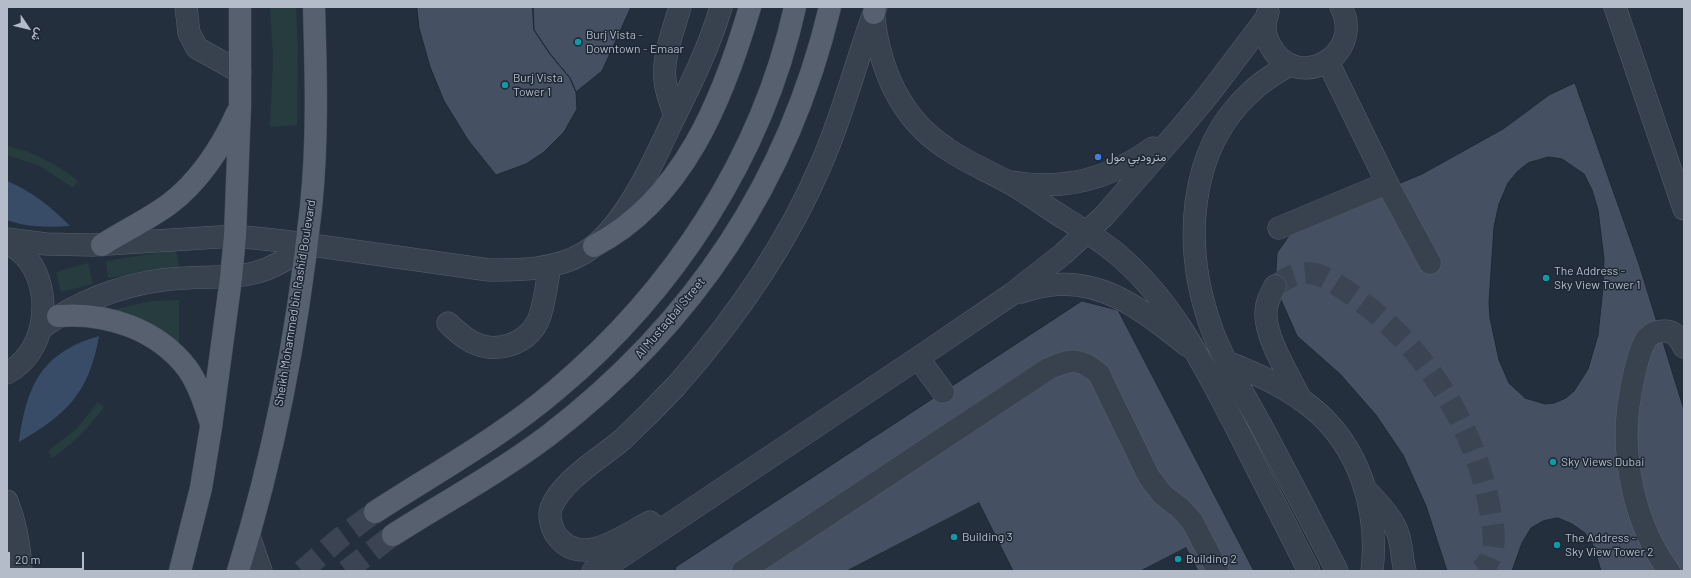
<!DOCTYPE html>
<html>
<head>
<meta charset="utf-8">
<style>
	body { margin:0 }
	#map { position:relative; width:1691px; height:578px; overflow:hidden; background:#242f3e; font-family:Barlow,Vazirmatn,sans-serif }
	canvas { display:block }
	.frame { position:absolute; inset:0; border:8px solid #b4bcc9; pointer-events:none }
	.north { position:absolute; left:8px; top:8px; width:40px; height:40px; -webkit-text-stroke:3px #1d2633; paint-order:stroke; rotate:125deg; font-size:11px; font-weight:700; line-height:16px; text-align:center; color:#b4bcc9 }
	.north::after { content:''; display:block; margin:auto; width:14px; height:18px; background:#b4bcc9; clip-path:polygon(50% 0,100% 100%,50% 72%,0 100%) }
	.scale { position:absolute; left:8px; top:552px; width:76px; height:18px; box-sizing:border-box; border:2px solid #b4bcc9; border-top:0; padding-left:5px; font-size:12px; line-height:14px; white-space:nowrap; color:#b4bcc9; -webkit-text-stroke:3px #1d2633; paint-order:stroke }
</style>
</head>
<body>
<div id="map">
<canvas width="1691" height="578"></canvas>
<div class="frame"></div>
<div class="north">ش</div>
<div class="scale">20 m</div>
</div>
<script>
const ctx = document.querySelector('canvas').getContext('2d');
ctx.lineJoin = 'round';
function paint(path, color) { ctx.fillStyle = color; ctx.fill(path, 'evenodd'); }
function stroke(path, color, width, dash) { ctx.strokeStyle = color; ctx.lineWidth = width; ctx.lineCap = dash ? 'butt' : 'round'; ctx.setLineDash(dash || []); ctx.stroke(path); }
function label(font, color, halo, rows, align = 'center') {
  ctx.font = font + ' Barlow,Vazirmatn,sans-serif'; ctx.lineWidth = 3; ctx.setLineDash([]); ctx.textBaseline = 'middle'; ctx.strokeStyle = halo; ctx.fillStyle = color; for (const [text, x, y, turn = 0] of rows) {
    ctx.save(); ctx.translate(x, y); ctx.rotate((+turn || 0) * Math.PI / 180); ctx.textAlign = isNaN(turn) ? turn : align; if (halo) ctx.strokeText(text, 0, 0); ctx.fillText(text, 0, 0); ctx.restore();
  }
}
paint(new Path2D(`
	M270 7H296L298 50 297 125 270 127 273 58Z
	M7 146C34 152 57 164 78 181L73 188 40 166 7 155Z
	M176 250 179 267 108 278 106 261Z
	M88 263 93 284 61 292 56 272Z
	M179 300V343L155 326 112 310 151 301Z
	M98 402 104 407C89 428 73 444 52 458L48 451 76 429Z`), '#263c3f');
paint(new Path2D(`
	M7 181C33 192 51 207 70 226 49 227 28 228 7 220Z
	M99 336C89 393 67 414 19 442 27 385 41 353 99 336Z`), '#394c67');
const building = new Path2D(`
	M417 7H533L534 30 550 54 570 78 576 92 577 109 564 132 544 152 526 164 496 175 468 140 444 101 430 67 419 28Z
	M533 7H631L602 71 576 92 570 78 550 54 534 30Z
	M1575 83 1639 264 1684 410V571H1447L1426 506 1403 455 1376 415 1340 374 1297 336 1275 286 1277 253 1295 227 1422 174 1503 129 1549 95Z
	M1549 157 1562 159 1584 174 1592 190 1598 210 1604 259 1603 287 1598 335 1588 369 1574 391 1566 398 1554 403 1545 404 1525 398 1509 383 1499 360 1490 318 1489 303 1494 227 1499 204 1508 183 1517 172 1528 163Z
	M1082 301 1118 310 1254 571H675L676 567Z
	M979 503 1013 571H847Z
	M1558 518 1572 524 1585 533 1594 547 1601 571H1512L1522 543 1531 528 1543 521Z
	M1186 548 1198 571H1141Z`);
paint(building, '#455162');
stroke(building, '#1f2835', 1);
stroke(new Path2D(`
	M1275 286C1285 279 1293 274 1305 273 1321 272 1336 284 1348 292 1424 344 1476 425 1491 515 1495 534 1497 558 1480 571`), '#3a4453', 22, [22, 11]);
stroke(new Path2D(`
	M302 571 340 538 375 512
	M346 571 393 535`), '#3a4453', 22, [22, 11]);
const minor = new Path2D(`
	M186 7 189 33 197 48 240 72
	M1615 7 1684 209
	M1268 12C1264 23 1264 35 1270 45 1295 94 1366 56 1341 7
	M874 18C880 70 901 119 946 148 964 161 984 169 1004 180 1022 189 1039 202 1056 213 1077 226 1098 238 1117 254 1173 301 1203 364 1236 427 1260 475 1285 523 1309 571
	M1328 62 1387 183 1430 263
	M1289 65C1276 73 1263 80 1252 91 1186 150 1183 248 1211 327 1223 361 1246 397 1263 429 1288 476 1313 524 1337 571
	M675 116C671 104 666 93 665 80 662 59 674 28 680 7
	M1012 182C1064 191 1110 179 1153 148
	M1279 228 1387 183
	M7 239 46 244 92 245 235 236 283 241 489 270C522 270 555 270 584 253 623 230 652 165 671 124 690 86 709 48 721 7
	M7 242C17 249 27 256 33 267 52 302 44 353 7 373
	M1275 286C1271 294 1266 302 1266 312 1264 336 1290 377 1301 400
	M1021 292C1031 289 1041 286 1051 285 1107 279 1147 314 1188 346
	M448 323C455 330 463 337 472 342 496 354 526 345 538 321 545 305 546 284 550 267
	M41 328C78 302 117 286 162 280 223 272 252 289 306 245
	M918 358 943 392
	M1229 363C1258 374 1287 388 1311 407 1360 446 1379 511 1372 571
	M1367 491C1380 505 1394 519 1399 537 1402 548 1402 560 1405 571
	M7 501C16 524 20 546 21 571
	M650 522C624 535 581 569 557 536 552 530 548 516 551 508 562 480 601 458 623 439 641 422 659 404 676 386 735 319 787 245 822 162 844 112 857 58 876 7
	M249 536 261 571
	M593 571 616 560 918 358 1012 294 1063 254 1104 216 1180 129 1209 94 1265 20
	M743 571 1048 369C1070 359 1080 357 1099 374L1149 477 1163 495 1180 508 1192 521 1218 571
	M1669 571C1636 527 1622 463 1628 409 1630 393 1638 348 1648 337 1653 332 1659 331 1665 331 1675 331 1680 339 1684 347`);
const major = new Path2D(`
	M874 13 875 7
	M102 245C124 231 147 220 168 205 198 183 222 147 237 113
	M594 246C683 200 723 99 750 7
	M58 316C106 312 157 329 187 368 198 383 205 404 210 421
	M375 512C435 473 501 437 556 390 673 292 762 157 795 7
	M393 535C445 502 500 472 549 435 692 325 788 183 830 7
	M180 571 201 488 211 427 231 278 235 236 240 105V7
	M238 571C275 453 298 329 311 207 318 140 316 73 314 7`);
stroke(minor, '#565f6c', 23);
stroke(major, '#414a57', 23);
stroke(minor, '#38414e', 22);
stroke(major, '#56606e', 22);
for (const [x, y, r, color] of [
	[578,42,4,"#0f9aa8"],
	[505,85,4,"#0f9aa8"],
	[1098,157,4,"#3f7fe0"],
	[1546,278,4,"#0f9aa8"],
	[1553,462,4,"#0f9aa8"],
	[954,537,4,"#0f9aa8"],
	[1557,545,4,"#0f9aa8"],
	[1178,559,4,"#0f9aa8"]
]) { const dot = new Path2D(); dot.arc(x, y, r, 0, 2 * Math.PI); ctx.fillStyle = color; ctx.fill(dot); stroke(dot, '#1d2633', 1.5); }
label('12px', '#b4bcc9', '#1d2633', [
	["Burj Vista -",586,35],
	["Downtown - Emaar",586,49],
	["Burj Vista",513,78],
	["Tower 1",513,92],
	["مترودبي مول",1106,157],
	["The Address -",1554,271],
	["Sky View Tower 1",1554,285],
	["Sky Views Dubai",1561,462],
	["Building 3",962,537],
	["The Address -",1565,538],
	["Sky View Tower 2",1565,552],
	["Building 2",1186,559]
], 'left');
label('12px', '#b4bcc9', '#1d2633', [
	["Sheikh Mohammed bin Rashid Boulevard",295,303,-81],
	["Al Mustaqbal Street",670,318,-50]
]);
</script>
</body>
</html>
